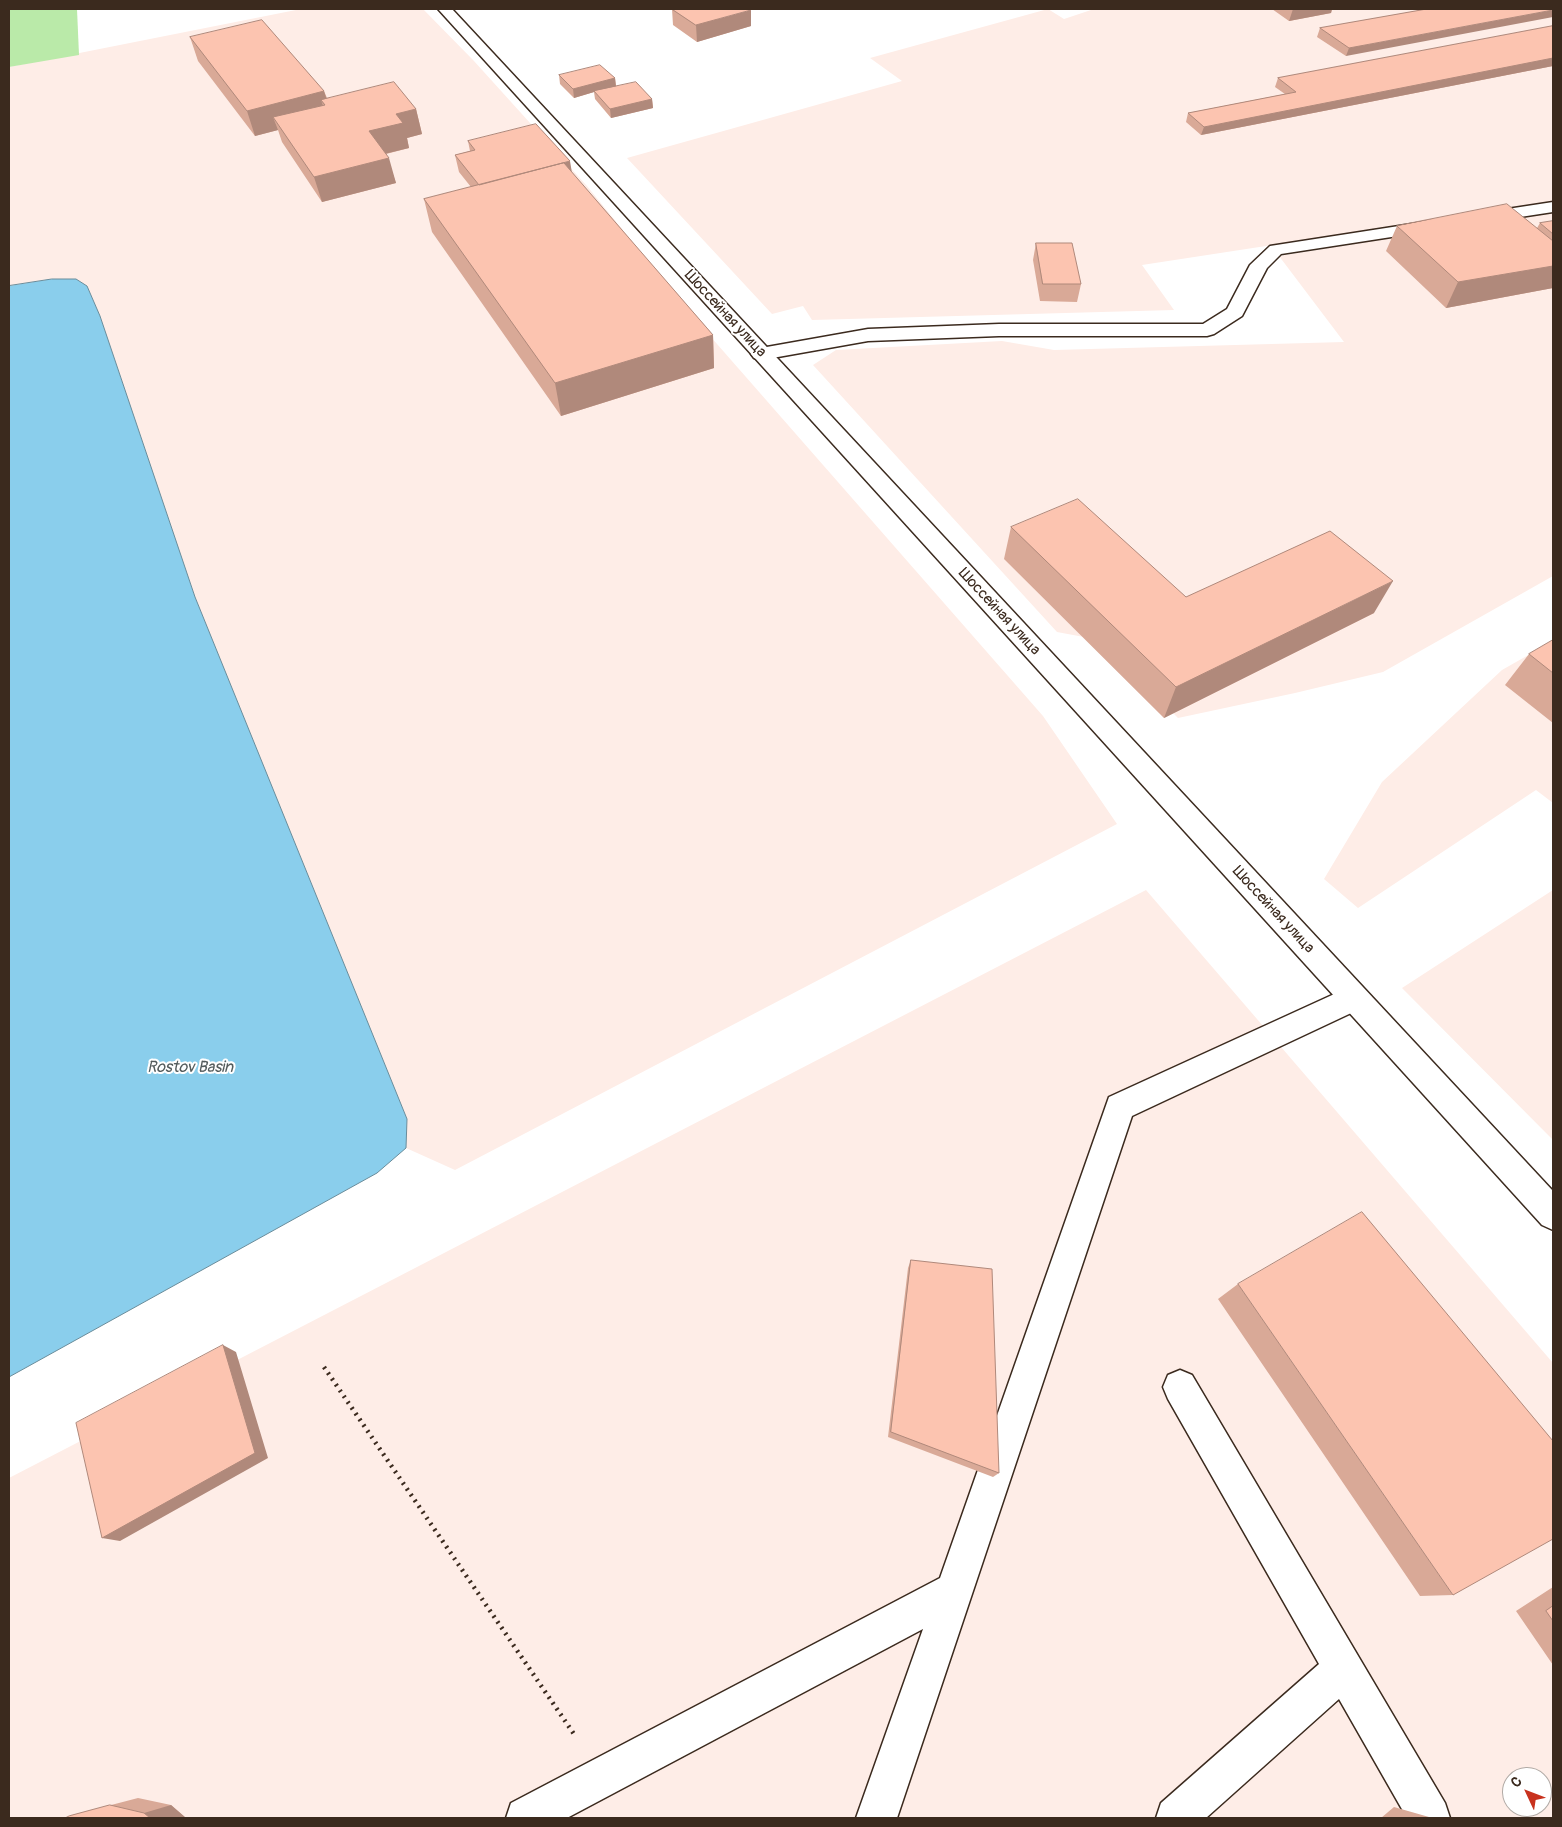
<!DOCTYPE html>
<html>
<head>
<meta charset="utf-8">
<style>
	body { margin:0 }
	#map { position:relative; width:1562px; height:1827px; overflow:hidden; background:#fff; font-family:Pangolin,sans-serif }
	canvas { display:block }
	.frame { position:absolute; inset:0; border:10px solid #3b2a1e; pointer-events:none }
	.north { position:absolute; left:1502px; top:1767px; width:50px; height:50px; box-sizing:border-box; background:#fff; border:1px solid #b1aaa5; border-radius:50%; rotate:313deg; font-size:14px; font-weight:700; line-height:20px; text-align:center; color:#3b2a1e }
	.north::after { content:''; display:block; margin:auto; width:18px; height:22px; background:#c8321e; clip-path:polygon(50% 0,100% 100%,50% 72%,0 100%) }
</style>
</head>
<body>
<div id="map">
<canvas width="1562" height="1827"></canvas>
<div class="frame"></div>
<div class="north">С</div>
</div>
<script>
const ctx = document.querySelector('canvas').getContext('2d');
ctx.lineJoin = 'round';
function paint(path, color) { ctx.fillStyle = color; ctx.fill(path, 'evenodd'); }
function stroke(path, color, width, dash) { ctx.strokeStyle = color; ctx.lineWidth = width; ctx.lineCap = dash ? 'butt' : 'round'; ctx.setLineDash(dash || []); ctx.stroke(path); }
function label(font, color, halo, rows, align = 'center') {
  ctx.font = font + ' Pangolin,sans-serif'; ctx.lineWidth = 4; ctx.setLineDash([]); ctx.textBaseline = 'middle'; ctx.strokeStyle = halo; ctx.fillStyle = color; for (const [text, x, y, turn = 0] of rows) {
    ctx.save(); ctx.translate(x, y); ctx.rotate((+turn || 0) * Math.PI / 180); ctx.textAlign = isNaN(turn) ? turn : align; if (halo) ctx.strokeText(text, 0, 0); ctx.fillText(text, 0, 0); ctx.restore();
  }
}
paint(new Path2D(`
	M301 9H423L474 61 587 186 696 320 1043 716 1117 824 455 1170 406 1148 407 1119 195 597 100 316 87 286 76 279H52L9 286V67Z
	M1048 9 1064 19 1094 9H1553V202L1142 265 1174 310 812 320 803 306 772 314 627 158 902 81 870 58Z
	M1553 212V576L1383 672 1295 693 1178 718 1100 640 1057 632 813 365 836 350 1002 341 1054 350 1344 342 1279 256Z
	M1553 641V803L1536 790 1358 908 1324 879 1382 782 1502 670Z
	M1146 890 1553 1363V1818H9V1478ZM1512 1777H1542V1807H1512Z
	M1553 890V1140L1402 988Z`), '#feede7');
paint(new Path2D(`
	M9 9H77L79 55 9 67Z`), '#baeaa9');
const water = new Path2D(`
	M52 279H76L87 286 100 316 195 597 407 1119 406 1148 377 1173 9 1377V286Z`);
paint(water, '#8aceec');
stroke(water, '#6a8c9a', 1);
const lane = new Path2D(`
	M1553 202V212L1481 223 1475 222 1472 218 1475 214 1481 213Z
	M1431 221 1437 222 1440 226 1437 230 1281 254 1267 268 1242 316 1214 334 1207 336H999L868 341 761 360 754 358 751 354 754 350 761 348 868 329 999 324H1203L1227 309 1250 265 1270 246Z
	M1354 985 1364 989 1368 998 1364 1007 1132 1116 897 1818H856L923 1629 567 1818H506L511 1803 940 1578 1109 1097Z
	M1180 1370 1192 1375 1445 1803 1450 1818H1407L1339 1699 1206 1818H1156L1161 1803 1319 1664 1168 1399 1163 1387 1168 1375Z`);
const secondary = new Path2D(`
	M438 9H452L1553 1191V1230L1542 1225Z`);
stroke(lane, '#3b2a1e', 3);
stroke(secondary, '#3b2a1e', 3);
stroke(new Path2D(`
	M324 1367 576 1737`), '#3b2a1e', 4.5, [2, 5]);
paint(lane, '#fff');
paint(secondary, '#fff');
paint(new Path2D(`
	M672 9 751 26 697 42 673 25Z
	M1272 9H1332L1331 13 1289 21Z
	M1427 9 1346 56 1317 37 1320 28Z
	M1553 26V66L1201 135 1186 122 1188 113 1285 94 1275 87 1278 78Z
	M190 37 324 91 327 98 416 109 422 134 407 138 409 148 386 154 396 183 322 202 282 142 278 130 255 136 198 61Z
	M559 75 615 78 616 86 652 99 653 108 611 118 595 99 594 92 574 98 560 84Z
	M468 141 572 173 713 335 714 368 561 416 432 232 424 199 471 187 459 172 455 155 470 151Z
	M1553 221V288L1446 308 1386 251 1397 226 1537 228 1540 223Z
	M1036 243 1081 284 1077 302 1040 301 1033 260Z
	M1011 527 1186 597 1374 613 1164 718 1004 559Z
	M1553 640V723L1505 685 1529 654Z
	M911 1260 999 1473 993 1477 888 1437 908 1268Z
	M1238 1284 1453 1595 1420 1596 1218 1299Z
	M1553 1587V1665L1516 1611Z
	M138 1798 171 1805 186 1818 69 1816Z
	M1394 1807 1429 1817 1430 1818H1381Z`), '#d9a997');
paint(new Path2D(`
	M1293 9H1332L1331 13 1289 21Z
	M751 10V26L697 42 696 25Z
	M1553 10V17L1346 56 1349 48Z
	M1553 58V66L1201 135 1204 127Z
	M615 78 616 87 594 91V92L574 98 573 89Z
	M324 91 332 116 321 100 327 117H273L278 130 255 136 247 111Z
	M652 99 653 108 611 118 610 109Z
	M416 109 422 134 407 138 409 148 376 156 369 131 396 114Z
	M389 158 396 183 322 202 314 177Z
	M570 161 573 179 480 185Z
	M1553 266V288L1446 308 1458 282Z
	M713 335 714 368 561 416 555 383Z
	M1393 581 1374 613 1164 718 1176 687Z
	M223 1345 236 1352 268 1458 120 1541 102 1538Z
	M171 1805 186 1818H150L144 1813Z`), '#b0897b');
const building = new Path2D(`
	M672 9H750L751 10 696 25Z
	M1427 9H1553V10L1349 48 1320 28Z
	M262 20 324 91 247 111 190 37Z
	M1553 26V58L1204 127 1188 113 1296 92 1278 78Z
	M600 65 615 78 573 89 559 75Z
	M394 82 416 109 396 114 403 123 369 131 389 158 314 177 273 117 325 105 321 100Z
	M636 82 652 99 610 109 594 91Z
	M536 124 570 161 479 185 455 155 475 150 468 141Z
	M564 163 713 335 555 383 424 199Z
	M1507 204 1553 241V266L1458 282 1397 226Z
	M1553 221V234L1540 223Z
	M1036 243H1072L1081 284H1043Z
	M1078 499 1186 597 1330 531 1393 581 1176 687 1011 527Z
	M1553 640V673L1529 654Z
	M1362 1212 1553 1441V1539L1453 1595 1238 1284Z
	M911 1260 992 1269 999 1473 891 1432Z
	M223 1345 255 1453 102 1538 76 1423Z
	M1553 1606V1621L1546 1611Z
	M110 1805 144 1813 150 1818H65L69 1816Z`);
paint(building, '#fcc4b0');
stroke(building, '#b0897b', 1);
label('15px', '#3b2a1e', '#fff', [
	["Шоссейная улица",725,314,47],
	["Шоссейная улица",999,612,47],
	["Шоссейная улица",1273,910,47]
]);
label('italic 16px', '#535b5c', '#fff', [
	["Rostov Basin",190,1068]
]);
</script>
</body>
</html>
